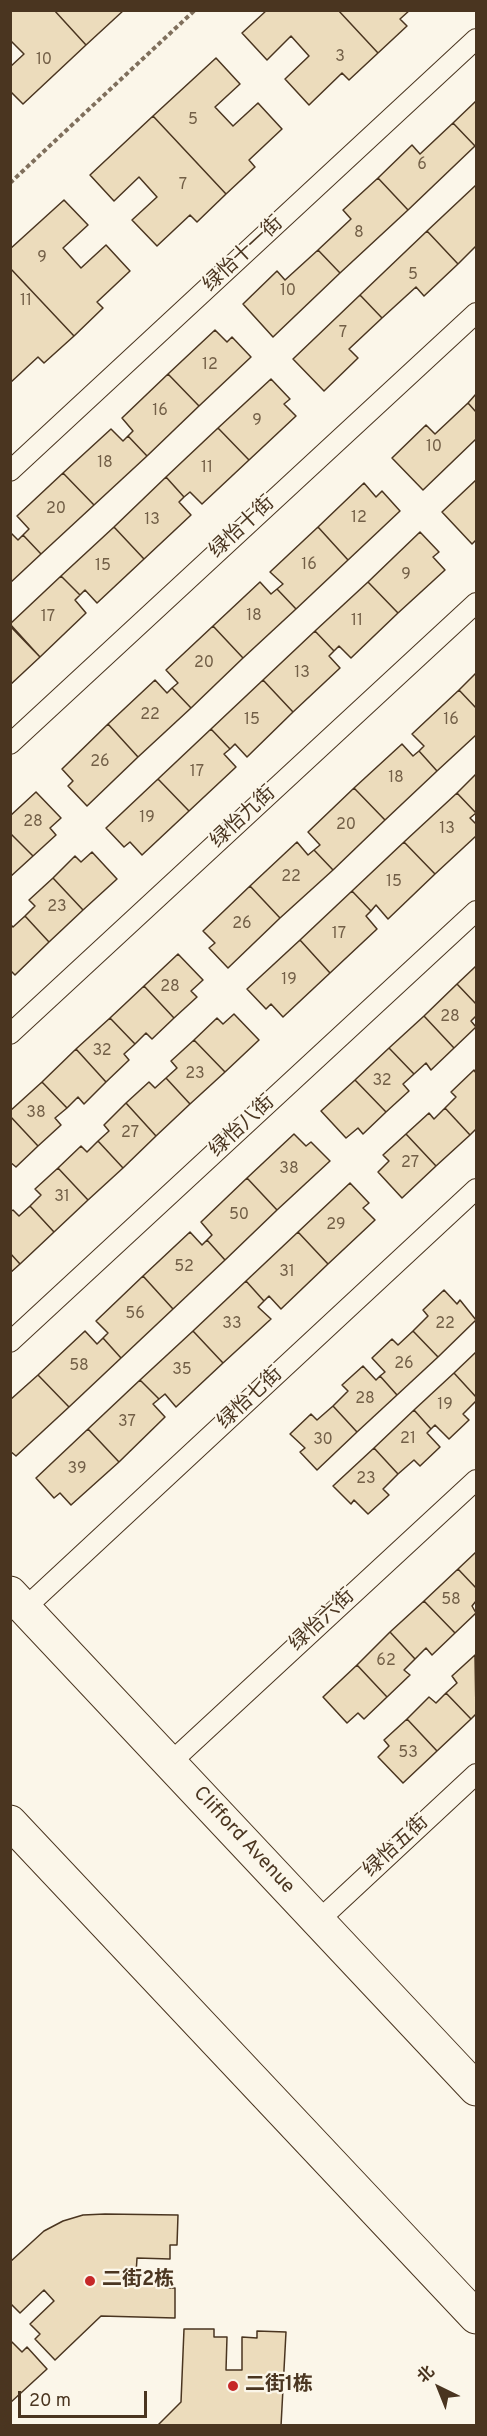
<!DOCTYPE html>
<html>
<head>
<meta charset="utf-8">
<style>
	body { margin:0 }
	#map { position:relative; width:487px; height:2436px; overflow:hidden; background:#fbf6e9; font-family:Overpass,"Noto Sans SC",sans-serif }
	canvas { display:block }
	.frame { position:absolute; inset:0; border:12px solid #4a3520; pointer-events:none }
	.north { position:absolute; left:409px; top:2358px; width:60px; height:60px; -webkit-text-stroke:4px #fbf6e9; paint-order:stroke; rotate:317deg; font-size:16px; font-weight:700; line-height:24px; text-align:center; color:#4a3520 }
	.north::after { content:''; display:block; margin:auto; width:21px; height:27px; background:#4a3520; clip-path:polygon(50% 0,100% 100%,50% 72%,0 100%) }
	.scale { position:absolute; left:18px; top:2391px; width:129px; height:27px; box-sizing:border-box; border:3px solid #4a3520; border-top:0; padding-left:8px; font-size:18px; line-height:21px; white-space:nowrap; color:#4a3520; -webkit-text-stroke:4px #fbf6e9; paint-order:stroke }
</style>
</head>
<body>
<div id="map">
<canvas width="487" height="2436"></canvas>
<div class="frame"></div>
<div class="north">北</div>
<div class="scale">20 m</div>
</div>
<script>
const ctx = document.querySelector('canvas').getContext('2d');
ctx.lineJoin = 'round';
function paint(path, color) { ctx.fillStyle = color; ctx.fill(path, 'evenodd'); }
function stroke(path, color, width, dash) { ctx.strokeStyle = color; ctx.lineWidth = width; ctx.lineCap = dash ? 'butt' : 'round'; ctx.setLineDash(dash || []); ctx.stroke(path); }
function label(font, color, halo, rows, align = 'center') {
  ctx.font = font + ' Overpass,"Noto Sans SC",sans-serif'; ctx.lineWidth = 4.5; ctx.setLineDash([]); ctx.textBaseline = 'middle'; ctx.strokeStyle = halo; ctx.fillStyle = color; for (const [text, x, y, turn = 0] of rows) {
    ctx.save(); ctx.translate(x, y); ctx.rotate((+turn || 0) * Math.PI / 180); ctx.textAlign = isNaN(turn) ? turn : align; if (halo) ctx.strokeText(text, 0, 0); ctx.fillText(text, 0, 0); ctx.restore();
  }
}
const building = new Path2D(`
	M10 10H54L86 45 23 104 10 91V67L24 54 10 40Z
	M54 10H124L86 45Z
	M267 10H338L378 53 349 80 342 73 309 105 285 79 309 56 291 36 267 60 242 33Z
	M338 10H410L400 19 407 26 378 53Z
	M216 58 240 84 215 107 233 126 258 103 282 129 249 160 255 167 226 194 153 116Z
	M476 101V145L475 146 453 123Z
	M153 116 226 194 197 222 190 215 157 246 132 220 157 197 139 177 114 201 90 175Z
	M453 123 475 146 408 210 378 178 412 145 420 154Z
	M378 178 408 210 340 273 318 250 351 219 343 210Z
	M476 185V246L458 264 427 231Z
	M64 200 88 225 63 248 81 268 106 245 130 271 97 302 103 308 74 336 10 268V249Z
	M427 231 458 264 424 296 416 287 382 318 360 295Z
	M318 250 340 273 273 337 243 304 277 271 285 280Z
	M10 268 74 336 44 363 38 357 10 383Z
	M360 295 382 318 349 349 358 358 324 391 293 359Z
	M215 330 227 342 232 337 251 357 199 406 168 374Z
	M168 374 199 406 147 456 128 436 133 431 122 418Z
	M271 379 290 399 284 404 296 416 249 460 218 428Z
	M476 394V412L468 403Z
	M468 403 476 412V439L423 490 392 458 426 425 435 434Z
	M218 428 249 460 202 504 190 492 184 497 166 477Z
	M111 429 123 441 128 436 147 456 94 505 63 473Z
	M63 473 94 505 41 554 23 535 29 529 17 516Z
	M166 477 184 497 179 502 191 515 144 559 114 527Z
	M476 480V540L472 544 442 512Z
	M364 483 376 497 382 491 400 511 348 560 318 527Z
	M114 527 144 559 97 603 85 590 80 595 61 576Z
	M318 527 348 560 296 609 277 589 283 584 270 572Z
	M10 532 18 540 23 535 41 554 10 583Z
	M420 532 439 552 433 557 445 570 398 613 368 582Z
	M61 576 80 595 75 600 86 613 40 657 10 624Z
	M260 582 271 594 277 589 296 609 243 658 213 626Z
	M368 582 398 613 351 658 339 646 334 651 315 631Z
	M10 626 40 657 10 685Z
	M213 626 243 658 191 708 172 688 178 683 166 670Z
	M315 631 334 651 329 656 340 668 293 712 263 680Z
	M476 673V708L459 690Z
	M155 680 167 693 172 688 191 708 138 757 108 724Z
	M263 680 293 712 247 757 235 744 230 749 211 729Z
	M459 690 476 708V735L437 771 419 751 424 746 412 734Z
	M108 724 138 757 87 806 68 786 73 781 62 769Z
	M211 729 230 749 224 754 236 767 189 811 158 779Z
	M402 744 413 756 419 751 437 771 385 820 354 788Z
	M476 774V813L457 793Z
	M158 779 189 811 142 855 130 842 124 847 106 828Z
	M354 788 385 820 333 870 314 850 320 845 308 832Z
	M36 792 61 818 50 828 56 835 33 856 10 833V816Z
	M457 793 476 813 470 818 476 824V836L435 874 404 842Z
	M10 833 33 856 10 877Z
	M297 842 308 855 314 850 333 870 280 918 250 886Z
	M404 842 435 874 388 919 376 905 371 911 352 891Z
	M92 852 117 879 83 910 53 878 75 856 81 862Z
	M53 878 83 910 49 942 25 916 35 906 29 900Z
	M250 886 280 918 228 968 209 948 215 943 203 931Z
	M352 891 371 911 366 916 377 929 330 973 300 940Z
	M25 916 49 942 15 975 10 970V924L13 927Z
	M300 940 330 973 283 1017 271 1004 266 1009 247 989Z
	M178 954 203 980 191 991 197 997 174 1018 144 986Z
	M476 966V1004L457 984Z
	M457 984 476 1004V1016L471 1021 476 1027 454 1048 424 1016Z
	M144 986 174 1018 152 1039 146 1033 135 1044 110 1018Z
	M234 1014 259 1040 225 1072 194 1040 217 1018 223 1024Z
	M424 1016 454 1048 431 1070 426 1063 414 1074 389 1048Z
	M110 1018 135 1044 124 1054 129 1060 106 1082 76 1049Z
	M194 1040 225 1072 190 1104 166 1078 177 1068 171 1061Z
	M389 1048 414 1074 403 1084 409 1091 386 1112 355 1080Z
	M76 1049 106 1082 84 1104 78 1097 67 1108 42 1082Z
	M474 1070 476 1073V1129L470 1135 445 1108 456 1097 451 1092Z
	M166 1078 190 1104 156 1136 126 1103 149 1082 155 1088Z
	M355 1080 386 1112 363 1134 358 1128 346 1138 321 1111Z
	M42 1082 67 1108 55 1118 61 1125 38 1146 10 1116V1111Z
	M126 1103 156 1136 123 1168 98 1141 109 1131 104 1125Z
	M445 1108 470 1135 436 1166 406 1134 429 1113 434 1119Z
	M10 1116 38 1146 16 1167 10 1162Z
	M294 1134 306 1146 311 1142 330 1161 277 1210 247 1178Z
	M406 1134 436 1166 402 1198 378 1172 389 1161 383 1155Z
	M98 1141 123 1168 88 1200 58 1168 81 1146 87 1152Z
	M58 1168 88 1200 54 1232 30 1206 41 1195 35 1189Z
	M247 1178 277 1210 225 1260 207 1240 212 1235 201 1222Z
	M350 1183 369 1203 363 1208 375 1220 328 1264 298 1232Z
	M30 1206 54 1232 20 1264 10 1253V1212L13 1210 19 1216Z
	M190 1232 202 1245 207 1240 225 1260 173 1309 143 1276Z
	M298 1232 328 1264 281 1309 269 1296 264 1301 246 1281Z
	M10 1253 20 1264 10 1273Z
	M143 1276 173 1309 121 1358 103 1338 108 1333 96 1321Z
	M246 1281 264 1301 258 1307 271 1319 223 1363 193 1331Z
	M444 1290 457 1304 460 1300 476 1320 438 1357 413 1331 428 1316 423 1310Z
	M85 1331 97 1344 103 1338 121 1358 69 1407 38 1375Z
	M193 1331 223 1363 176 1407 165 1394 159 1399 140 1380Z
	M413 1331 438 1357 397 1395 380 1376 385 1372 372 1358 392 1339 398 1345Z
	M476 1352V1397L454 1373Z
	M363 1366 376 1380 380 1376 397 1395 357 1432 333 1406 348 1391 342 1385Z
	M454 1373 476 1397V1401L463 1414 469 1420 449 1439 435 1425 431 1429 414 1410Z
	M38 1375 69 1407 16 1456 10 1451V1400Z
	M140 1380 159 1399 153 1404 165 1417 119 1462 88 1429Z
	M333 1406 357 1432 317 1470 300 1452 305 1448 290 1434 311 1414 317 1420Z
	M414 1410 431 1429 427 1433 440 1447 420 1466 414 1460 398 1474 374 1448Z
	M88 1429 119 1462 71 1505 60 1493 54 1498 36 1478Z
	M374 1448 398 1474 383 1489 389 1495 368 1514 354 1500 351 1504 333 1486Z
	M476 1552V1588L458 1569Z
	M458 1569 476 1588V1601L472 1606 476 1613 455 1633 424 1601Z
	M424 1601 455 1633 432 1655 426 1648 415 1659 390 1632Z
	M390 1632 415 1659 404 1670 410 1675 387 1697 357 1665Z
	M475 1655 476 1714 471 1719 446 1693 457 1683 452 1676Z
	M357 1665 387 1697 364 1719 358 1713 347 1723 323 1697Z
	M446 1693 471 1719 437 1751 407 1719 429 1697 436 1703Z
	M407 1719 437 1751 403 1783 378 1757 389 1746 384 1740Z
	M105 2214 178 2215 177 2245H170V2259L137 2258 136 2274H169V2288H175V2318L101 2316 55 2360 35 2339 40 2334 30 2324 54 2301 44 2290 20 2313 10 2303V2262L44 2231 63 2221 83 2215Z
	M184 2329H214V2337H227L226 2370H242V2337L257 2338V2331L286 2332 281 2426H157L181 2402Z
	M12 2342 22 2352 27 2347 47 2369 10 2403V2344Z`);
paint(building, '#ecdcbc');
stroke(building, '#4a3520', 1.5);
const service = new Path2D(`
	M10 471 476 39
	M10 744 476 313
	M10 1034 476 603
	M10 1342 476 911
	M25 1608 476 1189
	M170 1763 476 1480
	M318 1921 476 1774`);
const minor = new Path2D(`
	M10 1593 476 2089
	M10 1822 476 2317`);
stroke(service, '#4a3520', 22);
stroke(minor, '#4a3520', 35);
stroke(new Path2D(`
	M10 183 195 10`), '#7f6f5c', 4, [4.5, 3]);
stroke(service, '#fbf6e9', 20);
stroke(minor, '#fbf6e9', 33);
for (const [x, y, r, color] of [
	[90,2281,6,"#c62828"],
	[233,2386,6,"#c62828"]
]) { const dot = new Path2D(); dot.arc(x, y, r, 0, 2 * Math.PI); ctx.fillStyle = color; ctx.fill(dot); stroke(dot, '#fbf6e9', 2); }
label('16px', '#725f47', null, [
	["3",340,58],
	["10",44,61],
	["5",193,121],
	["6",422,166],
	["7",183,186],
	["8",359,234],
	["9",42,259],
	["5",413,276],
	["10",288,292],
	["11",26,302],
	["7",343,334],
	["12",210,366],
	["16",160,412],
	["9",257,422],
	["10",434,448],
	["18",105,464],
	["11",207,469],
	["20",56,510],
	["12",359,519],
	["13",152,521],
	["16",309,566],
	["15",103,567],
	["9",406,576],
	["18",254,617],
	["17",48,618],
	["11",357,622],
	["20",204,664],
	["13",302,674],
	["22",150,716],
	["15",252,721],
	["16",451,721],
	["26",100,763],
	["17",197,773],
	["18",396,779],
	["19",147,819],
	["28",33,823],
	["20",346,826],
	["13",447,830],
	["22",291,878],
	["15",394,883],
	["23",57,908],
	["26",242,925],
	["17",339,935],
	["19",289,981],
	["28",170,988],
	["28",450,1018],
	["32",102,1052],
	["23",195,1075],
	["32",382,1082],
	["38",36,1114],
	["27",130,1134],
	["27",410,1164],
	["38",289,1170],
	["31",62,1198],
	["50",239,1216],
	["29",336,1226],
	["52",184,1268],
	["31",287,1273],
	["56",135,1315],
	["33",232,1325],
	["22",445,1325],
	["26",404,1365],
	["58",79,1367],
	["35",182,1371],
	["28",365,1400],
	["19",445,1406],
	["37",127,1423],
	["21",408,1440],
	["30",323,1441],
	["39",77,1470],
	["23",366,1480],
	["58",451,1601],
	["62",386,1662],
	["53",408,1754]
]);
label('20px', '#4a3520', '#fbf6e9', [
	["绿怡十一街",244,255,-43],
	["绿怡十街",243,528,-43],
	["绿怡九街",244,818,-43],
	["绿怡八街",243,1127,-43],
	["绿怡七街",251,1399,-43],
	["绿怡六街",323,1621,-43],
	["Clifford Avenue",243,1841,47],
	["绿怡五街",397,1847,-43]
]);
label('bold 20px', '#4a3520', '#fbf6e9', [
	["二街2栋",102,2281],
	["二街1栋",245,2386]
], 'left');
</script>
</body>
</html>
